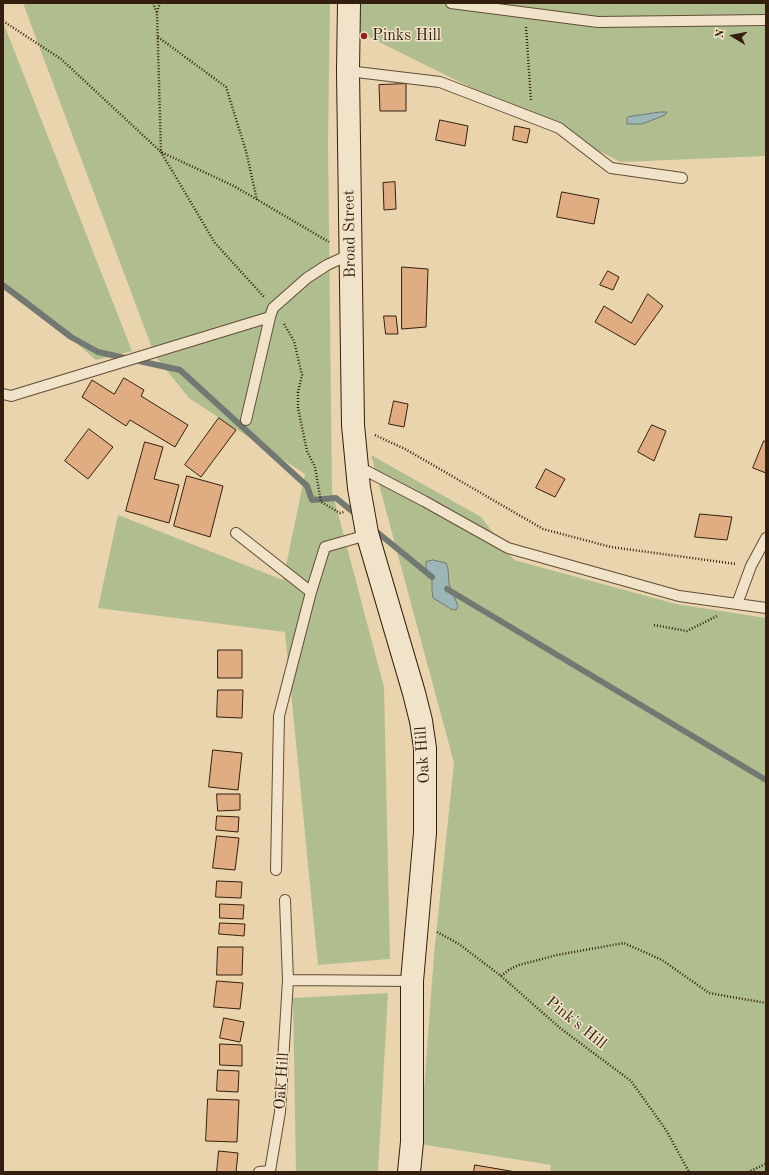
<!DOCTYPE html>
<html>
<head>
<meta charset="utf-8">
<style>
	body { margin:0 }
	#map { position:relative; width:769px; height:1175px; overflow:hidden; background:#e9d4ad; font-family:"Old Standard TT",serif }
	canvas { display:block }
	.frame { position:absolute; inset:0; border:4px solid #341f0e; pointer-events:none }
	.north { position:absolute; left:713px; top:16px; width:40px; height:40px; -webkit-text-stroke:3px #f1e3ca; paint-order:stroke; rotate:280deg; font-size:11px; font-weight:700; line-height:16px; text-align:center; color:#341f0e }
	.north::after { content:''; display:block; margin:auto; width:14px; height:18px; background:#341f0e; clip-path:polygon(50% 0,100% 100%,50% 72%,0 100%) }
</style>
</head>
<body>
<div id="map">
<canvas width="769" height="1175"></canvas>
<div class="frame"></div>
<div class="north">N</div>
</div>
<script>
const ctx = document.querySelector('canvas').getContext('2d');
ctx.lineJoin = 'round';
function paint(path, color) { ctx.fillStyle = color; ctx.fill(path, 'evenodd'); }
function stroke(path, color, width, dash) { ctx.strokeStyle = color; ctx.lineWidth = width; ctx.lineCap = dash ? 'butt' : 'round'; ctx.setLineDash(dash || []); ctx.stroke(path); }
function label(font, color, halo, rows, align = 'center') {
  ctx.font = font + ' "Old Standard TT",serif'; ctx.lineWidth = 3; ctx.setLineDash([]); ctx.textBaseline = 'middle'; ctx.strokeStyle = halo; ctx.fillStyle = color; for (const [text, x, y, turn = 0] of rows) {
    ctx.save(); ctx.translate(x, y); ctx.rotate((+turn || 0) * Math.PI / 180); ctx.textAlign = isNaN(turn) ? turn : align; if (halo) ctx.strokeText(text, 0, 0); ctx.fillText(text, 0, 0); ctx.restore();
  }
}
paint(new Path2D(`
	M23 3H330L328 143 332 491 384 687 390 959 318 965 285 632 98 608 118 515 283 580 305 474 189 398 155 356Z
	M360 3H766V156L621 162 359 32Z
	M3 22 132 351 96 360 3 280Z
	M371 455 481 517 514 560 676 604 766 618V1172H550L551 1165 420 1144 434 955 454 763Z
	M388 993 378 1172H296L293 998Z`), '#b0be8f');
const water = new Path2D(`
	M660 112H667L665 115 642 124H627V118L628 117Z
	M433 560 446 563 448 569 449 584 458 606 456 610 451 609 433 598 432 591V579L426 574V562Z`);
paint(water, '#9cb5b5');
stroke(water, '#727972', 1);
stroke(new Path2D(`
	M3 285 71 337 98 352 180 370 307 486 312 500 336 498 358 516
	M372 528 432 577
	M447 589 766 780`), '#727972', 6);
const building = new Path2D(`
	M406 84V111H380L379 85Z
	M440 120 468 126 465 146 436 140Z
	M515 126 530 129 527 143 513 140Z
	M395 182 396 209 384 210 383 183Z
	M562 192 599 199 594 224 557 217Z
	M402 267 428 269 426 327 402 329Z
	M608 271 619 277 613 290 600 285Z
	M648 294 663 306 635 345 595 322 604 306 631 323Z
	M384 316H396L398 334H386Z
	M124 378 144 390 141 396 188 425 175 447 130 420 126 426 82 397 92 380 114 394Z
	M394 401 408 404 404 427 389 424Z
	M219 418 236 430 201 477 185 465Z
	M652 425 666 431 654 461 638 452Z
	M89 429 113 447 88 479 65 461Z
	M764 441 766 442V473L753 468Z
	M145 442 163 447 154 479 179 485 169 523 126 511Z
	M546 469 565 479 555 497 536 488Z
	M187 476 223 486 210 537 174 526Z
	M700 514 732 517 727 540 695 537Z
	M218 650H242V678H218Z
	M218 690H243L242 718 217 717Z
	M213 750 242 753 238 790 209 787Z
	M217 794H240V810L218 811Z
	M217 816 239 817 238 832 216 830Z
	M217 836 239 838 235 870 213 868Z
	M217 881 242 882 241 898 216 897Z
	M220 904 244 905 243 919 220 918Z
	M220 923 245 924 244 936 219 934Z
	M218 947H243L242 975H217Z
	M217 981 243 983 240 1009 214 1007Z
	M224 1018 244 1022 240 1042 220 1038Z
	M220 1044 242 1045V1066L220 1065Z
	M218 1070 239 1071 238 1092 217 1091Z
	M208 1099 239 1100 237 1142 206 1141Z
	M219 1151 238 1153 236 1172H217Z
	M475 1165 516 1172H474Z`);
paint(building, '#e0ad82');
stroke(building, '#341f0e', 1);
const lane = new Path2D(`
	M451 3 598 22 766 20
	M348 71 440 82 559 128 611 168 682 178
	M3 394 11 396 270 317 273 308 307 278 327 265 351 254
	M246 420 270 317
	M357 466 424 501 508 548 679 596 766 608
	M236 533 311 592
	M737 604 751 566 766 538
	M276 870 279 716 311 592 325 547 367 535
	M288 980 412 981
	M259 1172 270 1171 280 1112 288 980 285 900`);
const secondary = new Path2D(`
	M349 3 348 71 353 425 359 488 367 533 414 693 421 721 425 748V833L412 981V1142L409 1172`);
stroke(lane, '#614c36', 12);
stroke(secondary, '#341f0e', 24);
stroke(new Path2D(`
	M153 3 157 13 161 152 215 243 265 298
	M157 12 160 3
	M3 21 61 59 161 152 234 186 329 242
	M526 27 531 101
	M158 37 226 87 246 151 257 200
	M284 324 294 341 302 375 298 392V408L307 451 315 467 321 502 340 513 344 512
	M375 435 407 450 543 529 611 547 736 564
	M654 625 687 631 717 616
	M437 932 459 944 501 976 560 1028 631 1081 666 1130 689 1172
	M501 976 510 969 519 965 557 955 624 943 662 960 709 993 766 1003
	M748 1172 766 1164`), '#341f0e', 2.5, [1, 2]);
stroke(lane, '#f1e3ca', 10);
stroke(secondary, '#f1e3ca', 22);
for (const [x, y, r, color] of [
	[364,36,4,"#8f2418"]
]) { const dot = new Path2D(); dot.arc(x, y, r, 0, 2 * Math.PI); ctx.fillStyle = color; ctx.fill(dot); stroke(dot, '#f1e3ca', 1.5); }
label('16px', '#341f0e', '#f1e3ca', [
	["Pinks Hill",372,36]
], 'left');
label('16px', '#341f0e', '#f1e3ca', [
	["Broad Street",350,234,-91],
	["Oak Hill",423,755,-94],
	["Pink's Hill",576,1023,39],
	["Oak Hill",282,1081,-86]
]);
</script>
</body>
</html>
